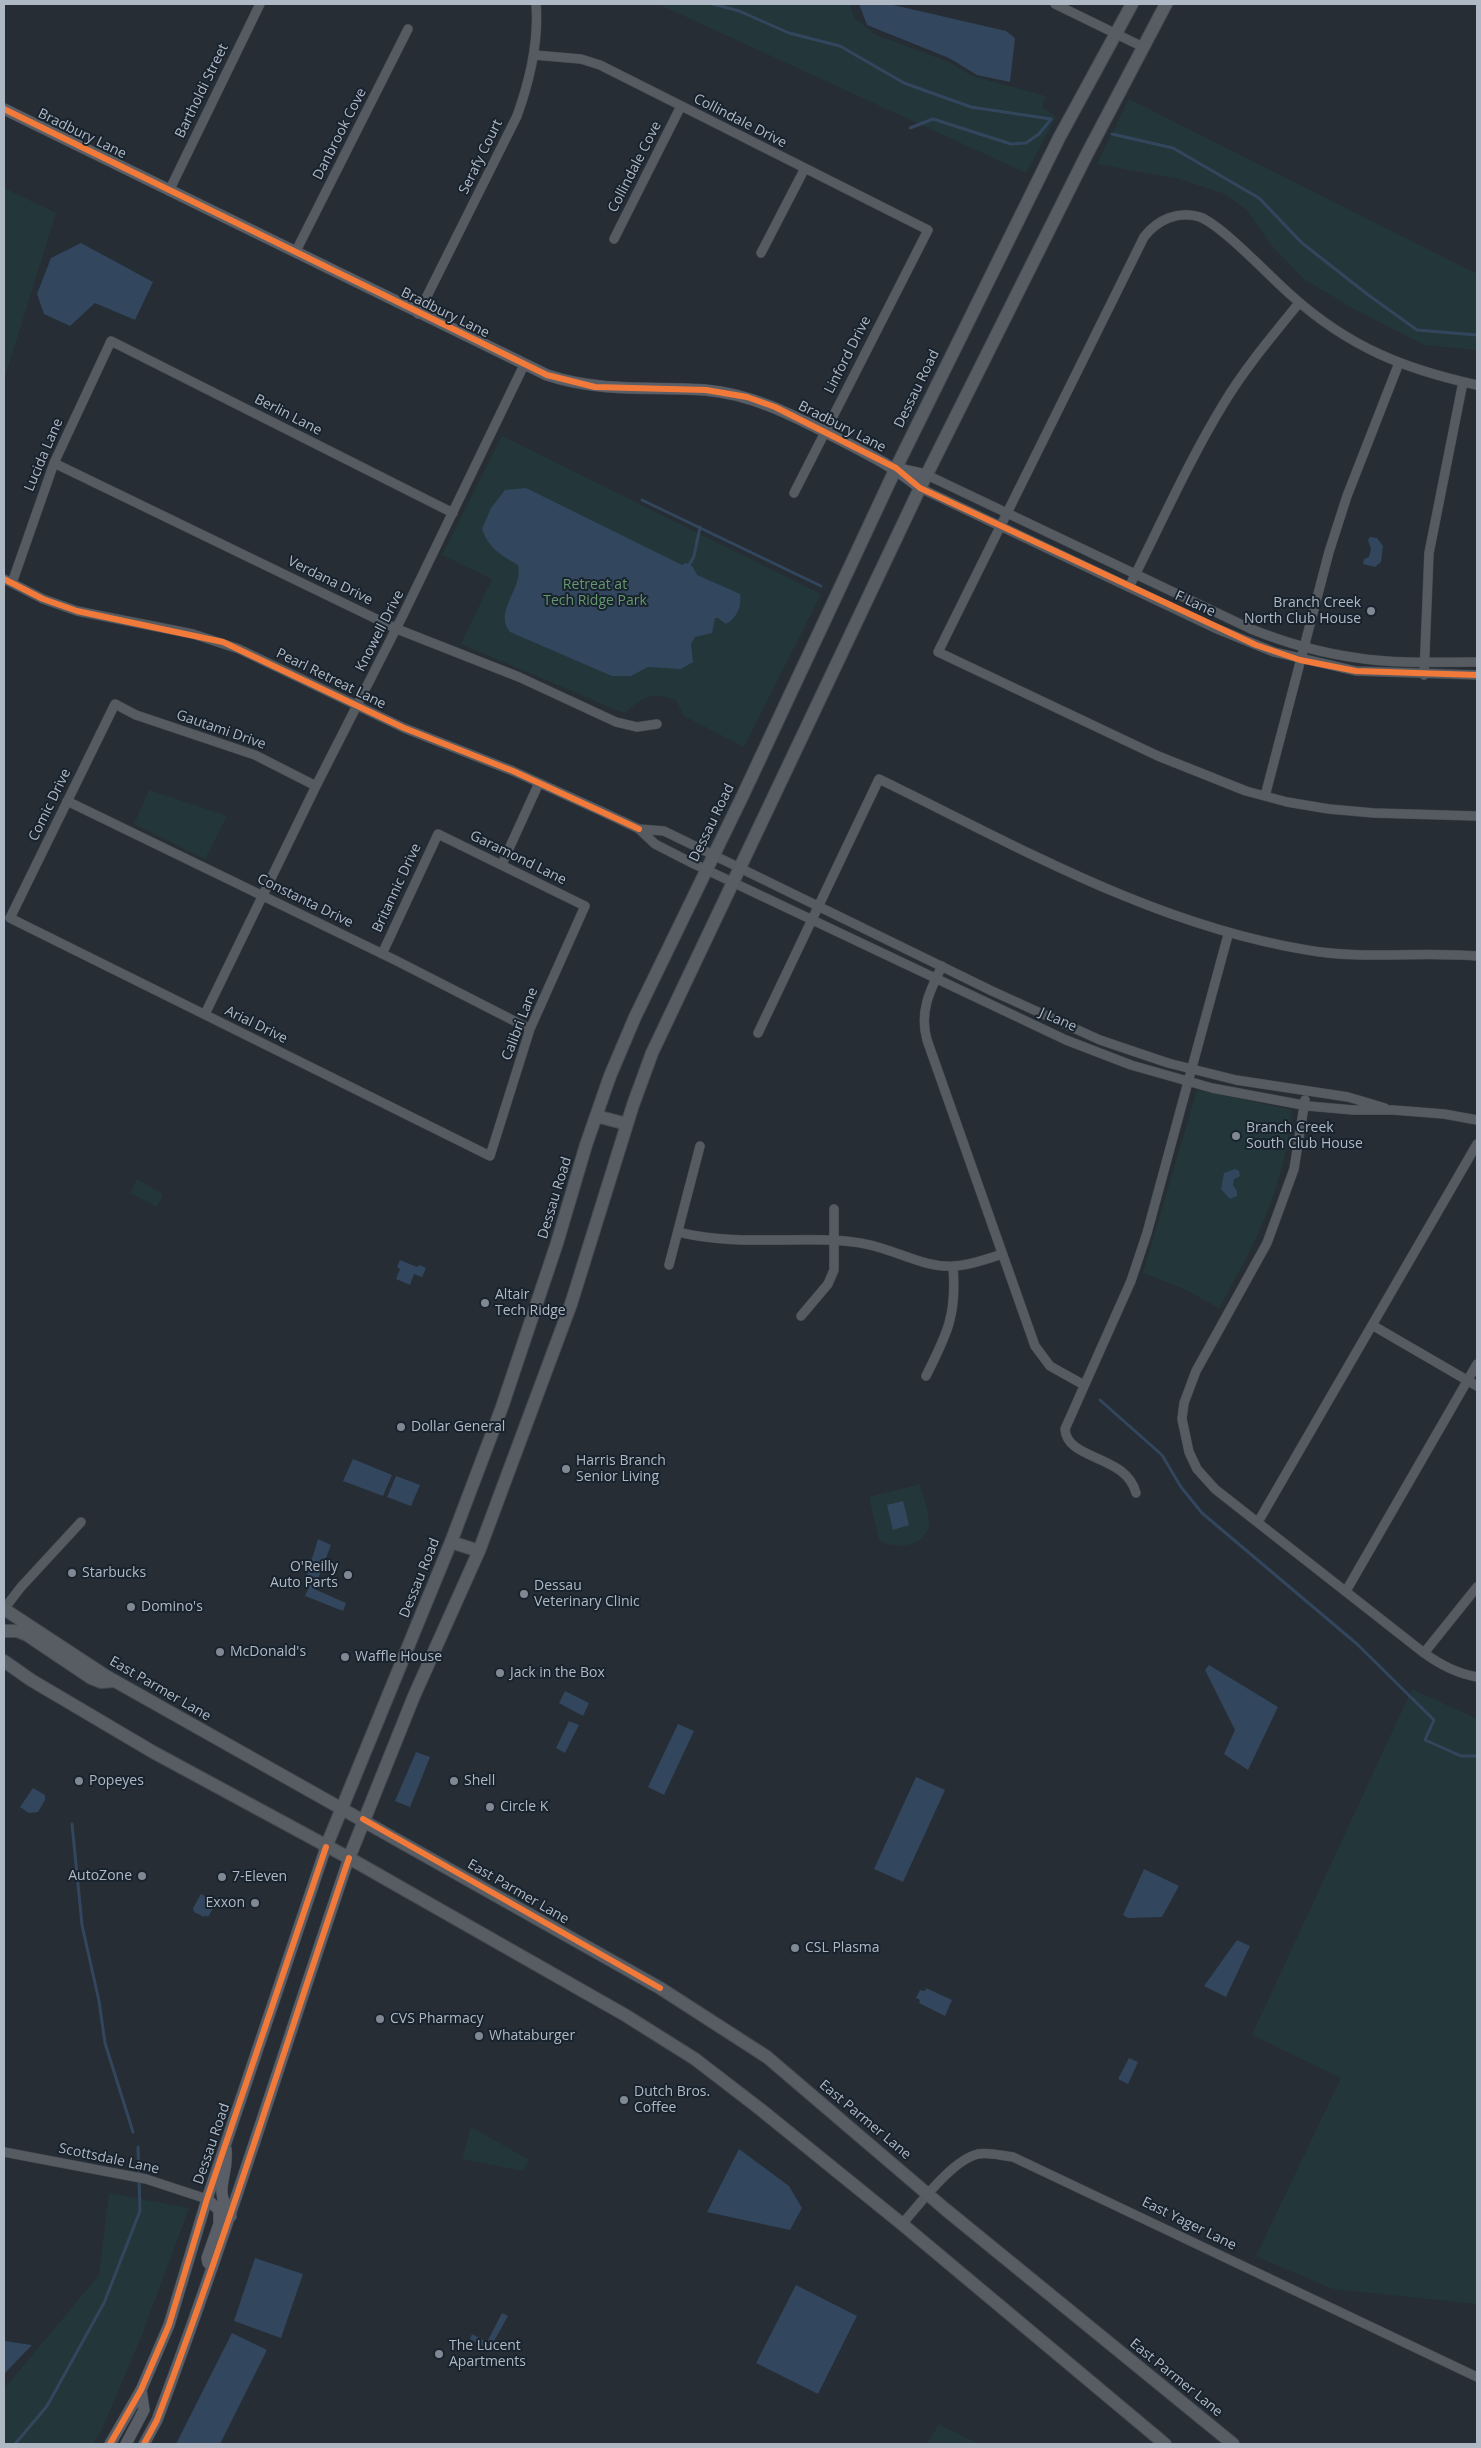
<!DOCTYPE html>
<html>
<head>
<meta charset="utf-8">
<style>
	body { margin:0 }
	#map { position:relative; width:1481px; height:2448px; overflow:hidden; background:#262d34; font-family:"Open Sans",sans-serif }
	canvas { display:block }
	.frame { position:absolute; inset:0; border:5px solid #afb9c6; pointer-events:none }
</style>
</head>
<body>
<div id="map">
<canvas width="1481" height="2448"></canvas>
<div class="frame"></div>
</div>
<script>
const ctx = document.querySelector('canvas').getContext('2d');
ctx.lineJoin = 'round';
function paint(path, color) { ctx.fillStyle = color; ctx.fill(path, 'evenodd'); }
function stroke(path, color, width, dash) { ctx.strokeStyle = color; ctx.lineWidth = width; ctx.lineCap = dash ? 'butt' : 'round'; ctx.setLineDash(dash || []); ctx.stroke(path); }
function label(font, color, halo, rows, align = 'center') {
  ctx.font = font + ' "Open Sans",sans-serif'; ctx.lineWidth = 4; ctx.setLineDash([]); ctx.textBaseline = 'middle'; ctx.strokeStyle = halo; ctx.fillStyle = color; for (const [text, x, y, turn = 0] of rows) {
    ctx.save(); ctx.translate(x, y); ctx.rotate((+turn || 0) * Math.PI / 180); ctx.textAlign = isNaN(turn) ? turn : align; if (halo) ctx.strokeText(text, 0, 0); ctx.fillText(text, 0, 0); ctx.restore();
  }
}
paint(new Path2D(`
	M658 4H850L854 17 876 35 949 62 972 76 1046 96 1042 107 1056 117 1026 173Z
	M1129 99 1477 274V350L1424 345 1354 309 1304 279 1271 245 1247 210 1225 194 1179 179 1097 164Z
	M4 188 56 213 4 380Z
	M502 436 821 594 744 747 684 716 676 700C648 692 647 695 624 713L461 644 492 579 442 555Z
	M149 790 227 816 205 859 134 824Z
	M1197 1090 1292 1110C1284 1188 1257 1241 1219 1308L1182 1288 1143 1273Z
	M137 1179 163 1194 157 1207 130 1193Z
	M920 1484C923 1496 929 1511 929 1523 928 1546 896 1551 879 1540L869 1497Z
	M1412 1689 1477 1719V2304L1333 2289 1256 2256 1341 2078 1252 2035Z
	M471 2127 529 2160 523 2171 462 2159Z
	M109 2193 189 2208 142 2335 101 2431 92 2444H4V2389L99 2275Z
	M939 2424 978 2444H927Z`), '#23373a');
paint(new Path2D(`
	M859 4H889L1006 31 1015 38 1010 82 977 75 949 58 867 25Z
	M81 243 153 282 135 320 95 303 70 326 44 314 37 294 51 258Z
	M526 488 682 565 686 563 693 567 697 575 740 594C742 606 737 618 726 624L718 618H715L712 633 695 637 691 644 693 662 681 669 648 667 631 676H612L510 632C493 611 524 588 518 565 500 554 490 550 482 529L491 508 505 490Z
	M1370 537 1377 538 1383 546 1381 562 1375 567 1363 564 1364 559 1369 557 1371 549 1368 540Z
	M1235 1169 1239 1171 1240 1176 1234 1179 1233 1185 1237 1191V1196L1230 1199 1221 1189 1224 1173Z
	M400 1260 417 1267 419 1265 426 1268 422 1277 414 1274 410 1285 396 1279 400 1269 397 1267Z
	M353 1459 392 1475 383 1496 343 1481Z
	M396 1476 420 1485 411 1506 387 1497Z
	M903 1501 909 1525 893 1530 887 1505Z
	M318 1539 331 1545 314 1589 346 1603 343 1611 305 1596 309 1587 304 1585Z
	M1209 1665 1278 1707 1248 1770 1224 1754 1235 1730 1205 1670Z
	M565 1691 589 1703 583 1716 559 1703Z
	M569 1721 579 1725 565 1753 556 1748Z
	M678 1724 694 1731 664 1795 648 1787Z
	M416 1752 430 1757 410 1807 395 1801Z
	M916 1777 945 1790 903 1882 874 1869Z
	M33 1788 45 1795V1800L38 1812 29 1813 20 1807Z
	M1144 1869 1179 1886 1162 1917 1128 1918 1123 1915Z
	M201 1894 217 1902 208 1917 205 1915 204 1917 194 1912 193 1908Z
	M1237 1940 1250 1946 1226 1997 1204 1986Z
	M926 1988 952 2000 945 2016 919 2003 920 2000 916 1998 920 1990 925 1991Z
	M1129 2058 1138 2062 1128 2084 1118 2079Z
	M739 2149 789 2186 802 2208 790 2230 707 2212Z
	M255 2258 303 2274 281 2338 234 2321Z
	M796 2285 857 2316 818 2394 756 2363Z
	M502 2313 508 2316 489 2350 470 2339 472 2334 487 2342Z
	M232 2333 267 2350 220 2444H176Z
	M4 2341 32 2345 4 2374Z`), '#32465e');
stroke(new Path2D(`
	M713 4 739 11 789 33 840 46 904 83 971 107 1051 119 1039 134 1026 143 1011 144 933 119 910 128
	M1112 134 1173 148 1259 198 1302 243 1367 294 1417 330 1477 335
	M642 500 821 586
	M688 567 694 556 700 527
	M1100 1400 1162 1455 1181 1487 1202 1513 1357 1644 1434 1720 1425 1740 1461 1756H1477
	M72 1824 82 1925 99 2001 105 2043 133 2132
	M15 2444 47 2406 104 2303 140 2211 138 2147`), '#32465e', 3);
const street = new Path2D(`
	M1055 4 1143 47
	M534 55 581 59 600 65 928 230 794 493
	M169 191 260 4
	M614 239 681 106
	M296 251 408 29
	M761 253 804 170
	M418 314 517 116C530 80 539 42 536 4
	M1477 385C1404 369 1349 347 1292 296 1271 278 1223 226 1200 217 1178 210 1157 220 1144 237L938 652 1158 756 1246 791 1287 802 1329 809 1374 813 1477 816
	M54 463 397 629 519 677 616 722 637 727 657 724
	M927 475 1251 629C1286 643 1321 653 1358 658 1397 664 1438 662 1477 662
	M920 488 1215 628 1274 652 1356 671 1477 675
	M4 579 43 599 77 611 193 634 239 649 404 728 513 771 603 812 639 829 655 844 692 863 1066 1040 1131 1065 1212 1088 1308 1106 1353 1110H1393L1444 1114 1477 1120
	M12 583 54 463 111 341 453 513
	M1129 587C1160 526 1188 462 1224 403 1245 368 1273 335 1299 303
	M1424 675 1429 553 1463 382
	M316 786 255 755 136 715 115 704 10 918 490 1156 530 1029 585 906 438 834 382 954
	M1265 796 1329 552 1347 496 1399 363
	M67 801 395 960 530 1029
	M639 829 664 831 992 991 1100 1040 1168 1063 1236 1080 1348 1097 1385 1108
	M502 864 539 783
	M942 966C930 990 919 1012 927 1040L1035 1346 1050 1366 1084 1385
	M205 1014 316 786 403 615 524 365
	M758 1033 879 779C1017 846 1154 925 1307 950 1363 960 1421 951 1477 956
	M1305 1100 1294 1169 1267 1243 1196 1371 1184 1403 1182 1419 1189 1452 1197 1469 1215 1489 1424 1653C1441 1665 1456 1673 1477 1677
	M678 1232C732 1245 778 1238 833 1240 849 1241 866 1243 881 1248 905 1255 929 1268 954 1266 971 1265 987 1259 1002 1254
	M669 1265 700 1146
	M801 1316 828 1284 834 1270V1209
	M1372 1325 1477 1386
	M926 1376C947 1334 957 1315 953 1267
	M1136 1493C1126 1454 1067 1461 1065 1429L1131 1281 1147 1233 1228 935
	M1258 1522 1477 1144
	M1346 1591 1477 1364
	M4 1609 21 1587 81 1522
	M1424 1653 1477 1587
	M4 2152 146 2179 207 2199
	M902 2224C920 2204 952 2160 978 2154 989 2152 1003 2156 1013 2157L1477 2377`);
const secondary = new Path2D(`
	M4 109 547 375C602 393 649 386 705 390 754 394 796 417 839 439 868 454 895 467 920 488
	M900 469 927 475
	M226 2149C229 2180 212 2186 231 2216
	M207 2199 219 2210V2224L207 2258 208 2263
	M110 2444 141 2390 169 2325 207 2199 326 1847
	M126 2444 144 2410 141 2390
	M144 2444 157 2420C227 2235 285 2046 349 1858`);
const primary = new Path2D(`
	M596 1116 627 1124
	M451 1542 479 1551
	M4 1609 106 1676 660 1988 767 2057 945 2209 1233 2444
	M4 1631H17L27 1635 91 1678 101 1682 113 1681
	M4 1661 31 1680 153 1752 349 1858 625 2015 695 2059 760 2109 902 2224 1165 2444
	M326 1847 451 1542 502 1407 557 1243 586 1145 610 1076 635 1017 743 795 896 468 1059 138 1132 4
	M349 1858 414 1696 479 1551 571 1304 633 1105 652 1053 920 488 1087 154 1166 4`);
stroke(street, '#44494f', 10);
stroke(secondary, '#44494f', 12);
stroke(primary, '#434951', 14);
stroke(street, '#565b62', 9);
stroke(secondary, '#5a5f67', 11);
stroke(primary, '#585d64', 12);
stroke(new Path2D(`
	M4 109 547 375 595 387 706 390 747 397 775 407 896 468 920 488 1256 645 1300 660 1356 671 1477 675
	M4 579 43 599 77 611 223 642 404 728 513 771 639 829
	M363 1819 660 1988
	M110 2444 141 2390 169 2325 207 2199 326 1847
	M144 2444 157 2420C227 2235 285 2046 349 1858`), '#f17a3a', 6);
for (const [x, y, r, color] of [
	[1371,611,5,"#7f8893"],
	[1236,1136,5,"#7f8893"],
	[485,1303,5,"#7f8893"],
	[401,1427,5,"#7f8893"],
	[566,1469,5,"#7f8893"],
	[72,1573,5,"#7f8893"],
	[348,1575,5,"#7f8893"],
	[524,1594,5,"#7f8893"],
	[131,1607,5,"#7f8893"],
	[220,1652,5,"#7f8893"],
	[345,1657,5,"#7f8893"],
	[500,1673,5,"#7f8893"],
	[79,1781,5,"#7f8893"],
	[454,1781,5,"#7f8893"],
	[490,1807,5,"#7f8893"],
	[142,1876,5,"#7f8893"],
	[222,1877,5,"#7f8893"],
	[255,1903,5,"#7f8893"],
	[795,1948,5,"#7f8893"],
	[380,2019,5,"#7f8893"],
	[479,2036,5,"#7f8893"],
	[624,2100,5,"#7f8893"],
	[439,2354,5,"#7f8893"]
]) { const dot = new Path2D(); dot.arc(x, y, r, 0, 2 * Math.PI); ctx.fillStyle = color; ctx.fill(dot); stroke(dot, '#19232e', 2); }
label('14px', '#afb9c6', '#19232e', [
	["Bartholdi Street",202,91,-64],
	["Collindale Drive",740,121,27],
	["Bradbury Lane",82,134,26],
	["Danbrook Cove",340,134,-63],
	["Serafy Court",481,157,-64],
	["Collindale Cove",635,167,-63],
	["Bradbury Lane",445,313,26],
	["Linford Drive",848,355,-63],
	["Dessau Road",917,389,-64],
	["Berlin Lane",288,415,27],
	["Bradbury Lane",842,427,27],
	["Lucida Lane",44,455,-67],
	["Verdana Drive",330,581,26],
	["F Lane",1195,604,25],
	["Knowell Drive",380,631,-63],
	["Pearl Retreat Lane",331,679,26],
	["Gautami Drive",221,730,19],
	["Comic Drive",50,805,-64],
	["Dessau Road",712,823,-64],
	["Garamond Lane",518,858,26],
	["Britannic Drive",397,888,-65],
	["Constanta Drive",305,901,26],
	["J Lane",1058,1020,24],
	["Calibri Lane",520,1024,-69],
	["Arial Drive",256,1025,26],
	["Dessau Road",555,1198,-73],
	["Dessau Road",420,1578,-68],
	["East Parmer Lane",160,1689,30],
	["East Parmer Lane",518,1892,30],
	["East Parmer Lane",865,2120,40],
	["Dessau Road",212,2144,-71],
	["Scottsdale Lane",109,2159,12],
	["East Yager Lane",1189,2224,26],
	["East Parmer Lane",1176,2378,39]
]);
label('14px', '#65986e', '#19232e', [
	["Retreat at",595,585],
	["Tech Ridge Park",595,601]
]);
label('14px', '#afb9c6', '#19232e', [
	["Branch Creek",1361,603,"right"],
	["North Club House",1361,619,"right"],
	["Branch Creek",1246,1128],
	["South Club House",1246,1144],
	["Altair",495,1295],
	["Tech Ridge",495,1311],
	["Dollar General",411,1427],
	["Harris Branch",576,1461],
	["Senior Living",576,1477],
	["O'Reilly",338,1567,"right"],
	["Auto Parts",338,1583,"right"],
	["Starbucks",82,1573],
	["Dessau",534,1586],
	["Veterinary Clinic",534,1602],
	["Domino's",141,1607],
	["McDonald's",230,1652],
	["Waffle House",355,1657],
	["Jack in the Box",510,1673],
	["Popeyes",89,1781],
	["Shell",464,1781],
	["Circle K",500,1807],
	["AutoZone",132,1876,"right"],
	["7-Eleven",232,1877],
	["Exxon",245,1903,"right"],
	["CSL Plasma",805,1948],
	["CVS Pharmacy",390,2019],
	["Whataburger",489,2036],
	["Dutch Bros.",634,2092],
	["Coffee",634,2108],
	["The Lucent",449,2346],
	["Apartments",449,2362]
], 'left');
</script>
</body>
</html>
